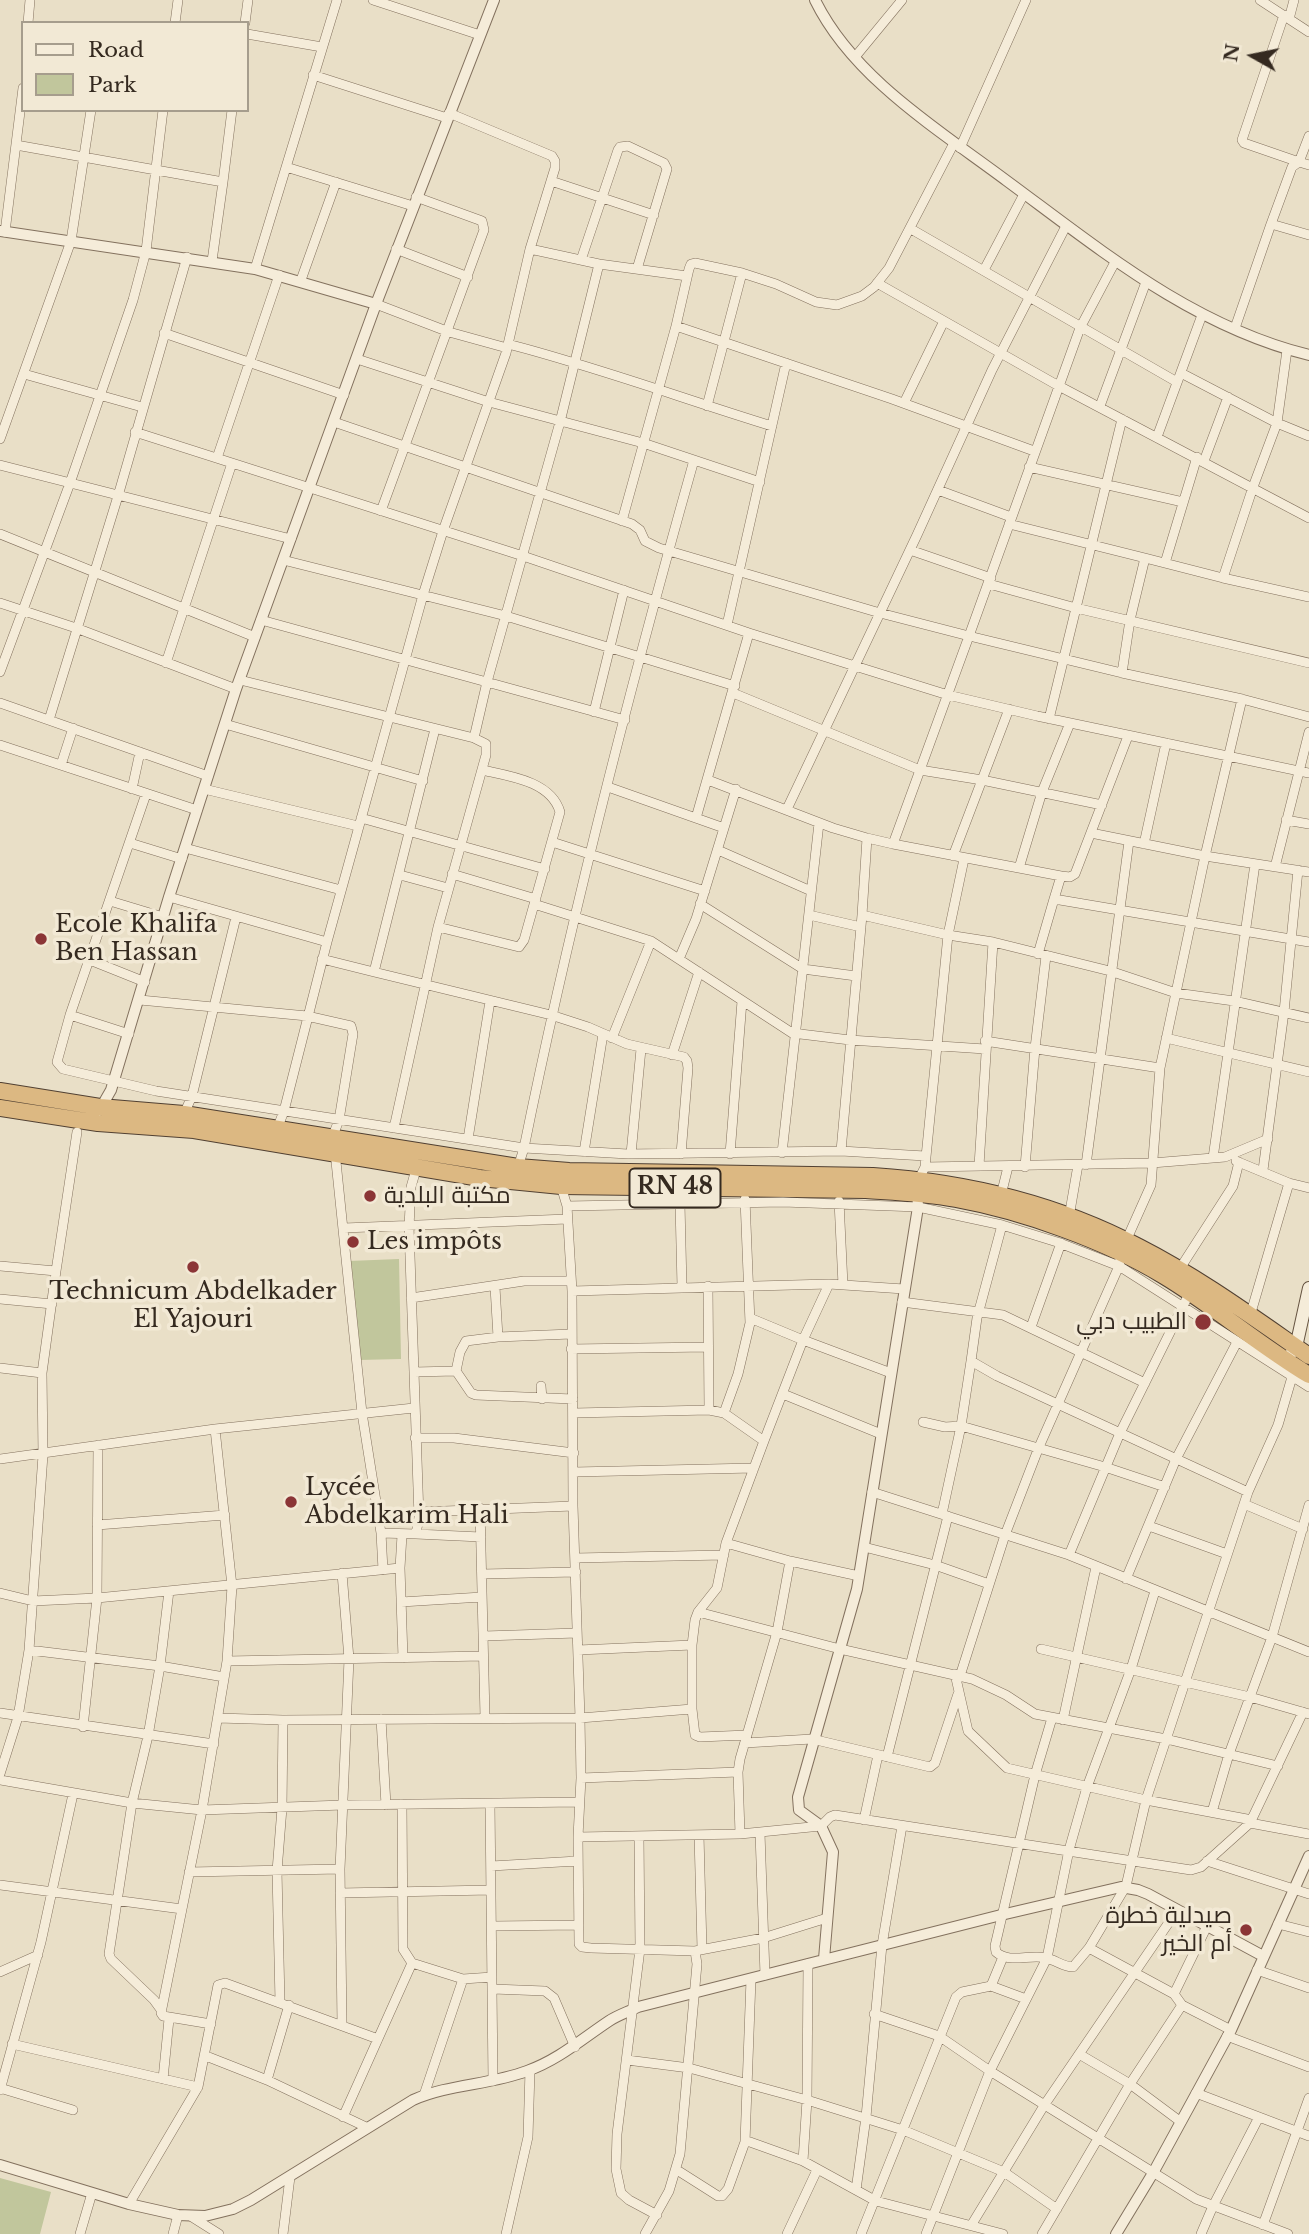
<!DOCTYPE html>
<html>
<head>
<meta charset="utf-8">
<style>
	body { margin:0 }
	#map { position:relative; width:1309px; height:2234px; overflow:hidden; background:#e9dfc7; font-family:"Libre Baskerville",serif }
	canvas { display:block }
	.legend { position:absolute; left:21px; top:21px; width:228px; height:91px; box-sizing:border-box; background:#f2e9d5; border:2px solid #a69d8d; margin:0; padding:9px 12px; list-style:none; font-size:21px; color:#352a20 }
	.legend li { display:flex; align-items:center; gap:14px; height:35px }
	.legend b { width:35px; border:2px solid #a69d8d }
	.north { position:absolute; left:1218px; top:21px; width:70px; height:70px; -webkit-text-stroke:5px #f2e9d5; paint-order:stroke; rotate:279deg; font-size:19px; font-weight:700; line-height:28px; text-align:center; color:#352a20 }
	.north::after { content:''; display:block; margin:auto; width:24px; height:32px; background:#352a20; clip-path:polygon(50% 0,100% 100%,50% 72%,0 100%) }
</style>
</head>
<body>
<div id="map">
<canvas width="1309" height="2234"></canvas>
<ul class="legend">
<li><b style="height:9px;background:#f5ecd9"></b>Road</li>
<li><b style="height:19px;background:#c1c69c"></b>Park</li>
</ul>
<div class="north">N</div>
</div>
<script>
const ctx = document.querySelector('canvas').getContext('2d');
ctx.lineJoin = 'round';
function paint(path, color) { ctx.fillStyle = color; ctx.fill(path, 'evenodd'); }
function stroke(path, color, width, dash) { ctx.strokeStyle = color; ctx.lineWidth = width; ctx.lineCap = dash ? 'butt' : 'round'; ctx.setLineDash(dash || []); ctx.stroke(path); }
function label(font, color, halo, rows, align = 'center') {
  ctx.font = font + ' "Libre Baskerville",Cairo,serif'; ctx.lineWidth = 7; ctx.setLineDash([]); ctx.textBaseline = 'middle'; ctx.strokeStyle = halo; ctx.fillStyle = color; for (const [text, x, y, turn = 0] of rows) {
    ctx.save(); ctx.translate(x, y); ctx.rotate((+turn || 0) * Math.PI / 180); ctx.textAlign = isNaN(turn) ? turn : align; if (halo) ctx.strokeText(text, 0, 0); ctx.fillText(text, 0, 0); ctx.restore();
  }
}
paint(new Path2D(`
	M399 1259 401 1359 359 1360 349 1261Z
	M0 2178 51 2192 40 2234H0Z`), '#c1c69c');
const minor = new Path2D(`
	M373 0 480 35
	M1260 0 1309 32
	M1284 15 1242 140 1244 143 1299 162 1309 136
	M1289 19 1294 0
	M28 23 30 0
	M175 23 178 0
	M245 23 248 0
	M247 34 322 47
	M855 57 902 0
	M313 75 447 118
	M16 145 223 182 212 261
	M960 148 1026 0
	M286 167 413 206
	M551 181 654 215
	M223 182 232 110
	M1271 224 1292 167 1299 162 1309 165
	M911 229 1177 382
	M5 232 23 88
	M396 249 468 277
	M581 260 618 150 620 147 628 146 664 163 667 169 637 269
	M599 264 687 276
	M255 269 337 0
	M984 270 1024 194
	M742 273 776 284 816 302 837 305 862 296 874 287 889 268 954 143
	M301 280 336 182
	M877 283 1057 385 1309 518
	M376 304 449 332 507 348
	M676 326 892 399 1034 451
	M1235 328 1271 224 1309 235
	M164 333 344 395
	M508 344C597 367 684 399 772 426
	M1287 350 1277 423 1253 487 1223 578 1309 597
	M357 359 489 402 643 443 760 482
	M1181 373 1277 423 1309 436
	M24 374 142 407
	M904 403 944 321
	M1100 406 1146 282
	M334 422 632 524 640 530 645 541 659 548 880 613 969 636 1080 328 1115 262
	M135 432 523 556 749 633 948 695 1037 716 1309 773
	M1157 437 1202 315
	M0 439 71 241 91 110
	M217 458 279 275
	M1204 461 1228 397
	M0 465 291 539
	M1029 467 1183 502
	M938 490 1011 517
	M381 511 484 230 482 221 416 197
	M622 521 676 326 689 269 691 264 695 263 742 273 707 406
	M1009 524 1145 558
	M0 534 255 637
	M910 550 991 578
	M283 560 506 616 735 686
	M1165 563 1197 457
	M989 584 1076 608 1309 663
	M0 603 76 628 236 689
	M261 620 625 720
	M727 625 786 363
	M166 663 232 463
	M0 672 70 483 133 300 146 251 163 110
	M1122 673 1130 620 1145 558 1223 578
	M240 680 474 738 487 682 560 422 599 264 530 249
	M733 693 920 770 982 780 1102 805
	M0 703 208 776
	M594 712 624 590
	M1309 717 1242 699 1122 673 969 636 893 844 1061 876 1054 899 1309 942
	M1049 719 1122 419
	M49 720 118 496 187 257
	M225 724 423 781
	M0 745 197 810
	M61 765 73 728
	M708 780 833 828 867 838
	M608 787 724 828
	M132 789 140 752
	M204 789 358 826
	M146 794 70 1015 57 1062 63 1069 156 1091 524 1148 628 1154 841 1151 925 1156
	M787 809 917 535 992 370 1066 226
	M361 818 545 869
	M696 818 749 633
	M1286 820 1309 824
	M1091 833 1205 856 1309 872
	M552 842 705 891
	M130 843 182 859
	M893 844 867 838 862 915 948 935 993 942 1110 971 1176 993 1234 1001 1309 1018
	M1144 844 1166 743
	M185 848 341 890
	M718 850 811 891
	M953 856 1009 709
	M1275 867 1309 732
	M1019 868 1042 792 1070 723
	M452 874 536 899
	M400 875 448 888
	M1061 876 1070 877 1075 874 1128 736
	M169 897 327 942
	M110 901 163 917
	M534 904 651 941 792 1033 850 1040 985 1049
	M700 904 803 969 856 976
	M809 915 861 927
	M438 927 519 947 524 940 560 812C551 781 509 776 482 770
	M1038 954 1054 899
	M322 959 374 972 435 729
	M679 959 696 919 736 789
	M90 960 145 982
	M374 972 551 1015 588 1027 627 1044 684 1057 687 1061 688 1068 681 1154
	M140 1000 307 1016 351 1026 353 1034 339 1120 332 1138
	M70 1015 129 1034
	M612 1038 651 941
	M1166 1038 1309 1072
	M985 1041 1160 1068
	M672 1055 699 972
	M184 1114 192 1096 236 917
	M394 1128 438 927 486 755V744L474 738
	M277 1129 284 1111 327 942 423 595 443 531 506 353 530 249 555 168V161L552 156 449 113
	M468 1139 490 1001
	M841 1151 862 915
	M335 1152 362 1413 381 1533 383 1570
	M584 1152 603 1034
	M782 1153 819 823
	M631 1154 641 1049
	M730 1154 742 1001
	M1213 1158 1255 864
	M1236 1161 1289 1183 1309 1188
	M1086 1165 1129 841
	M979 1166 993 942
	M518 1167 524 1148C571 916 630 687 694 460
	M925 1167 1152 1163 1225 1157 1268 1139
	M1025 1167 1035 1048 1046 956
	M1263 1170 1284 1012 1298 870
	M919 1179 925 1167 948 935 964 859
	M561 1186 567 1206 572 1291 573 1506 580 1718 581 1778 578 1837 579 1944 582 1947 591 1948 695 1951 697 1964 680 2154 669 2191 645 2234
	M1001 1195 1008 1167
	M839 1201 843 1285
	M680 1204 682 1287
	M567 1206 783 1202 918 1207 1002 1225 1057 1242 1119 1266 1309 1387
	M1069 1217 1078 1165
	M1002 1225 977 1318 971 1361 997 1376 1248 1492
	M344 1228 567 1219
	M1126 1241 1151 1185 1160 1068 1205 856 1242 699
	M0 1266 56 1271 77 1132
	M1179 1270 1233 1186 1239 1162
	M708 1286 709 1410
	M495 1287 498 1337
	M572 1291 829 1284 904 1289
	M411 1298 524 1281H571
	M0 1299 52 1304
	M902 1302 1003 1315 1145 1383
	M1250 1316 1289 1183
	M750 1318 803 1340 891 1373
	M1031 1327 1061 1243
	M571 1334 498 1337 466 1341 460 1352 456 1371 471 1393 476 1395 573 1399
	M571 1349 708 1347
	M0 1368 42 1373
	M414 1372 456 1371
	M541 1386 542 1399
	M783 1394 881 1434
	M574 1413 709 1410 724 1413 764 1441 726 1543 717 1588 698 1612 695 1620 692 1645
	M724 1413 738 1374 750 1323 745 1199
	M923 1422 945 1427 961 1426 1105 1467 1165 1487
	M415 1438H454L574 1453
	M764 1441 803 1340 829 1284
	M0 1459 215 1429 414 1408
	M574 1472 754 1468
	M872 1492 1069 1555 1309 1652
	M1244 1504 1303 1529
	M480 1508 485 1717
	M419 1512 573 1506
	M942 1514 961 1426 971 1361
	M97 1525 225 1515
	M1149 1526 1227 1554
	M381 1533 416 1534 419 1517 409 1227 411 1187 417 1166
	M416 1534 481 1537
	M402 1535 400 1568 403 1658
	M726 1543 790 1561 859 1576
	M864 1547 935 1565 989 1584
	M1069 1555 1120 1433 1190 1292
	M575 1558 724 1555
	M482 1574 576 1572
	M1126 1579 1176 1459 1237 1342
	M0 1593 33 1601 97 1598 98 1445
	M401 1602 482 1597
	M698 1612 840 1649 972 1679 1006 1695 1035 1714 1166 1739 1278 1766
	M484 1636 577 1633
	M1041 1649 1250 1697 1309 1714
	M29 1650 160 1666 224 1677
	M578 1650 692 1645V1709L695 1735 700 1737 747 1735
	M227 1661 483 1656
	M955 1674 968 1731 1007 1768 1146 1800 1252 1820
	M960 1676 1005 1535 1039 1447 1119 1266 1120 1260
	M0 1713 214 1744
	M218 1718 283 1720 580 1718 692 1709
	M1052 1718 1035 1775 995 1946 996 1952C1009 1964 1030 1954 1046 1958 1056 1960 1063 1967 1073 1967L1089 1948 1126 1886 1146 1800 1248 1492 1278 1425 1292 1377
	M381 1719 386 1805
	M1063 1720 1096 1567
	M83 1727 97 1598 400 1568
	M745 1743 812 1739 930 1767 935 1763 958 1694
	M887 1757 948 1516
	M0 1774 18 1717 29 1650 43 1455 42 1373 56 1271
	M581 1778 738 1772
	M0 1780 132 1803 202 1810 343 1805 578 1802
	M490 1804 493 2081
	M1212 1812 1229 1754 1272 1637 1309 1505
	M864 1820 878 1755
	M1250 1823 1303 1712
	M760 1833 765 1975
	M740 1834 738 1772 740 1759 777 1632 790 1561
	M699 1835 702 1949
	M639 1836 640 1949 617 2134 616 2169 621 2193 629 2200 657 2215
	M578 1837 740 1834 821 1826 830 1817 835 1815 1191 1870 1201 1867 1250 1823 1309 1834
	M1207 1861 1309 1894
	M491 1866 578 1861
	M189 1872 340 1869
	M0 1885 182 1909
	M340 1893 491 1890
	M1278 1924 1309 1932
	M493 1926 579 1925
	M1089 1948 1174 1994 1182 2005
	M695 1951 763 1938 827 1918
	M412 1963 463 1979 424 2095
	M1257 1970 1309 1988
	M0 1972 38 1955
	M463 1979 492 1977
	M991 1986 1026 1999
	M493 1989 545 1991 554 1998 575 2047
	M1174 1994 1207 1926
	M280 2002 277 1871 282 1808 283 1720
	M162 2011 154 2000 111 1959 109 1954 132 1803 148 1736 160 1666 169 1591
	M874 2014 939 2036 990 2071 1196 2199 1288 2234
	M211 2024 163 2016 161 2013 202 1810 227 1661 232 1586 215 1429
	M342 2025 340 1869 349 1659 342 1573
	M1227 2036 1309 2067
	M12 2044 198 2087
	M1079 2054 1130 2084 1181 2122
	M206 2056 267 2080 366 2127
	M627 2060 689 2068 807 2100 903 2130 1004 2172 1057 2209
	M163 2079 169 2019
	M267 2080 289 2005
	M0 2088 73 2110
	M0 2090 41 1942 73 1794
	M1196 2093 1309 2136
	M343 2117 412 1963 403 1949 402 1804
	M745 2142 751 1979
	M803 2161 807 2100 808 1964
	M677 2170 718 2196H722L728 2189 745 2142H750L803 2161 876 2201 1003 2234
	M856 2190 866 2117 882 1945 902 1826
	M129 2204 198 2087 218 1985 225 1983 378 2039
	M192 2217 219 2234
	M972 2224 1045 2104 1176 1912
	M1263 2225 1309 2098
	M80 2234 92 2193
	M173 2234 178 2215
	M283 2234 290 2177
	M506 2234 528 2137 530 2070
	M787 2234 817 2170
	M861 2234 956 1997 962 1992 991 1986 1003 1957
	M926 2234 990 2071 1047 1958 1069 1850 1087 1787 1131 1669 1155 1591
	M1042 2234 1130 2084 1182 2005 1231 2030
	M1201 2234 1213 2206 1259 2117`);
const tertiary = new Path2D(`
	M815 0C853 78 939 130 1007 181 1102 251 1192 326 1309 355
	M0 231 255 269 376 304
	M99 1111 111 1090 169 897 236 689 376 304 494 0
	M824 1959 833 1852 821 1826 799 1810 798 1797 857 1589 918 1207 917 1188
	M0 2165 129 2204 178 2215 205 2216 233 2209 251 2200 413 2100C449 2084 490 2085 527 2071 558 2060 582 2039 609 2021 618 2015 628 2012 638 2007L1001 1915 1121 1887 1138 1890 1148 1894 1263 1956
	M1116 2234 1153 2173 1231 2030 1309 1856`);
const secondary = new Path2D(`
	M1292 1352 1296 1347 1309 1288`);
const trunk = new Path2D(`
	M0 1091 100 1107 184 1114 518 1167 569 1171 873 1176C965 1182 1057 1204 1139 1247 1198 1277 1254 1318 1309 1356
	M0 1108 98 1123 194 1130 480 1178 561 1186 866 1190C896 1192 926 1193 956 1199 1022 1211 1107 1241 1164 1276 1214 1306 1259 1345 1309 1375`);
stroke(minor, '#83715e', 10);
stroke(tertiary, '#83715e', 12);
stroke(secondary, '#655341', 14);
stroke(trunk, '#514032', 18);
stroke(minor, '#f5ecd9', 9);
stroke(tertiary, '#f5ecd9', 10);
stroke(secondary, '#f5ecd9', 12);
stroke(trunk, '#dcb882', 16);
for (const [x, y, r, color] of [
	[41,939,7,"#8b3536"],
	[370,1196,7,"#8b3536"],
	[353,1242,7,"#8b3536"],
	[193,1267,7,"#8b3536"],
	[1203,1322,9,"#8b3536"],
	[291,1502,7,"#8b3536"],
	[1246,1930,7,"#8b3536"]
]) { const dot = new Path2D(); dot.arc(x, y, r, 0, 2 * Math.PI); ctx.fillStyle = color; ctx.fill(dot); stroke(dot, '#f2e9d5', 2.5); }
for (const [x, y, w] of [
	[675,1188,91]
]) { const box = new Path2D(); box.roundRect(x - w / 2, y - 19.5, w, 39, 5); ctx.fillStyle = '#f2e9d5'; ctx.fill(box); stroke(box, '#352a20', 2); }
label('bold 23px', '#352a20', null, [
	["RN 48",675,1188]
]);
label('24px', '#352a20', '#f2e9d5', [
	["Ecole Khalifa",55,925],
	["Ben Hassan",55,953],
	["مكتبة البلدية",384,1196],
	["Les impôts",367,1242],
	["Technicum Abdelkader",193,1292,"center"],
	["El Yajouri",193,1320,"center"],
	["الطبيب دبي",1187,1322,"right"],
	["Lycée",305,1488],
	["Abdelkarim Hali",305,1516],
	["صيدلية خطرة",1232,1916,"right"],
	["أم الخير",1232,1944,"right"]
], 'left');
</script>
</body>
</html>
